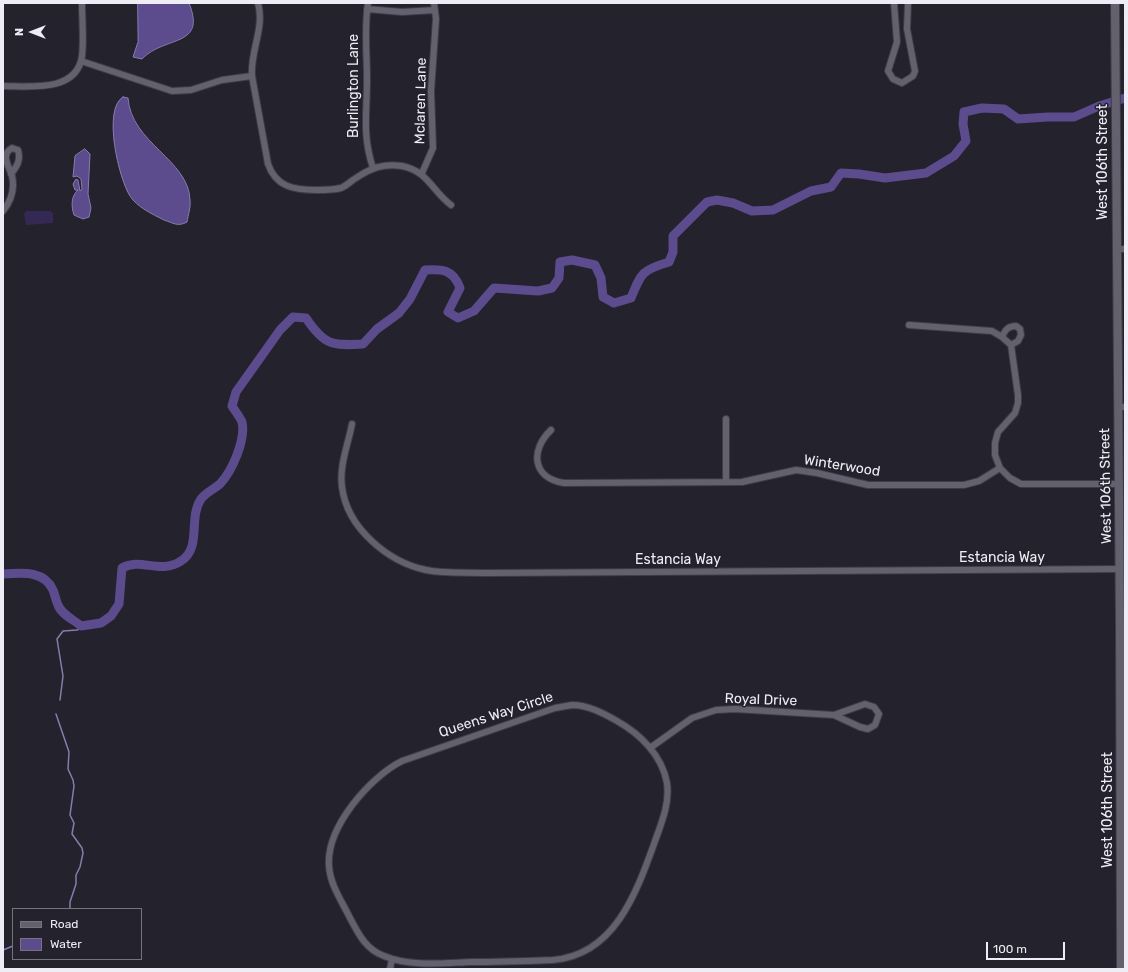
<!DOCTYPE html>
<html>
<head>
<meta charset="utf-8">
<style>
	body { margin:0 }
	#map { position:relative; width:1128px; height:972px; overflow:hidden; background:#24222d; font-family:Rubik,sans-serif }
	canvas { display:block }
	.frame { position:absolute; inset:0; border:4px solid #eeedf5; pointer-events:none }
	.legend { position:absolute; left:12px; top:908px; width:130px; height:52px; box-sizing:border-box; background:#24222d; border:1px solid #75737d; margin:0; padding:5px 7px; list-style:none; font-size:12px; color:#eeedf5 }
	.legend li { display:flex; align-items:center; gap:8px; height:20px }
	.legend b { width:20px; border:1px solid #75737d }
	.north { position:absolute; left:12px; top:12px; width:40px; height:40px; -webkit-text-stroke:3px #24222d; paint-order:stroke; rotate:270deg; font-size:11px; font-weight:700; line-height:16px; text-align:center; color:#eeedf5 }
	.north::after { content:''; display:block; margin:auto; width:14px; height:18px; background:#eeedf5; clip-path:polygon(50% 0,100% 100%,50% 72%,0 100%) }
	.scale { position:absolute; left:986px; top:942px; width:79px; height:18px; box-sizing:border-box; border:2px solid #eeedf5; border-top:0; padding-left:5px; font-size:12px; line-height:14px; white-space:nowrap; color:#eeedf5; -webkit-text-stroke:3px #24222d; paint-order:stroke }
</style>
</head>
<body>
<div id="map">
<canvas width="1128" height="972"></canvas>
<div class="frame"></div>
<ul class="legend">
<li><b style="height:5px;background:#63616e"></b>Road</li>
<li><b style="height:11px;background:#5c4b8d"></b>Water</li>
</ul>
<div class="north">N</div>
<div class="scale">100 m</div>
</div>
<script>
const ctx = document.querySelector('canvas').getContext('2d');
ctx.lineJoin = 'round';
function paint(path, color) { ctx.fillStyle = color; ctx.fill(path, 'evenodd'); }
function stroke(path, color, width, dash) { ctx.strokeStyle = color; ctx.lineWidth = width; ctx.lineCap = dash ? 'butt' : 'round'; ctx.setLineDash(dash || []); ctx.stroke(path); }
function label(font, color, halo, rows, align = 'center') {
  ctx.font = font + ' Rubik,sans-serif'; ctx.lineWidth = 3; ctx.setLineDash([]); ctx.textBaseline = 'middle'; ctx.strokeStyle = halo; ctx.fillStyle = color; for (const [text, x, y, turn = 0] of rows) {
    ctx.save(); ctx.translate(x, y); ctx.rotate((+turn || 0) * Math.PI / 180); ctx.textAlign = isNaN(turn) ? turn : align; if (halo) ctx.strokeText(text, 0, 0); ctx.fillText(text, 0, 0); ctx.restore();
  }
}
paint(new Path2D(`
	M27 211H50L53 213V223L26 225 24 213Z`), '#342954');
const water = new Path2D(`
	M138 3H189C207 48 165 35 142 59L133 57 138 42Z
	M123 97 128 98C131 143 189 160 190 200 191 207 188 215 187 222 178 227 173 223 164 220 152 214 137 207 130 196 119 179 102 109 123 97Z
	M85 149 90 154 88 194 91 208 89 217 83 219 74 215C71 206 71 196 78 190H75L73 184 76 179 78 180 80 191 82 189 81 179 77 176 73 177 75 156Z`);
paint(water, '#5c4b8d');
stroke(water, '#887cac', 1);
stroke(new Path2D(`
	M60 700 63 676 57 639 63 631 77 630 84 626
	M56 714 69 752 68 769 73 780 74 786 70 815 74 823 72 834 82 848 83 853 80 867 76 875V884L70 902V909
	M3 950 13 946`), '#887cac', 1.5);
stroke(new Path2D(`
	M3 574C21 573 44 570 53 590 55 595 56 601 58 605 61 614 74 620 81 626L101 623 111 616 119 604 122 568C141 557 160 575 181 561 202 548 188 518 201 499 205 493 214 489 220 484 232 471 246 440 242 422 240 417 235 411 232 406L236 392 280 330 293 317 306 318C324 345 332 346 363 344L377 329 399 313 410 299 425 270C442 269 453 269 460 288L448 312 458 318 474 311 494 288 538 291 552 288 559 278 560 262 572 260 595 265 601 278 603 297 614 303 631 298C641 273 642 270 669 262L673 252V236L707 202 717 200 733 203 752 211 773 210 811 191 831 187 841 173 859 174 885 178 926 173 954 156 966 141 963 124 964 112 982 108 1004 109 1018 119 1048 117H1074L1099 106 1125 98`), '#5c4b8d', 9);
const minor = new Path2D(`
	M258 3C265 28 250 51 252 76L268 164C276 187 294 190 316 190 325 190 333 190 341 188 346 186 351 181 356 178 371 168 384 163 402 166 428 171 432 191 451 205
	M368 3C364 29 367 53 367 80 367 113 362 135 373 168
	M894 3 897 42 888 71 893 79 902 83 913 76 915 71 907 29 908 3
	M367 9 402 12 435 10
	M81 61 172 91 191 90 222 80 252 76
	M3 86C29 86 77 93 82 56 84 39 82 20 82 3
	M422 173 433 148 431 91 436 19 434 3
	M3 211C11 201 15 189 12 176 9 166 0 155 12 148L18 150C21 161 17 166 11 174
	M1117 249H1125
	M909 325 992 331 1002 337 1011 345 1018 395V403L1015 413 998 432 995 443V455L1000 468 1010 478 1021 484H1119
	M1002 337C1005 330 1008 326 1016 326L1020 329 1021 335 1018 341 1011 345
	M1118 407H1125
	M352 424C348 445 339 466 342 487 347 528 388 562 426 570 446 574 467 572 487 573L1120 569
	M551 430C530 450 532 478 564 483L742 482 796 470 817 473 868 485H964L979 481 1000 468
	M726 482V419
	M865 704 874 707 879 714 875 725 868 729 860 727 834 715Z
	M572 705C588 705 603 713 617 721 640 734 662 755 667 783 670 804 661 824 654 844 636 894 614 955 553 960 526 961 498 962 471 962 443 963 410 967 384 956 365 949 358 933 349 916 341 900 330 884 329 866 326 827 370 777 402 761L555 708Z
	M650 748 692 718 716 710 735 709 834 715
	M390 969 392 959`);
const tertiary = new Path2D(`
	M1115 3 1120 627 1121 969`);
stroke(minor, '#3e3d46', 8);
stroke(tertiary, '#3e3d46', 10);
stroke(minor, '#63616e', 6);
stroke(tertiary, '#63616e', 8);
label('14px', '#eeedf5', '#24222d', [
	["Burlington Lane",354,86,-90],
	["Mclaren Lane",421,101,-89],
	["West 106th Street",1103,162,-90],
	["Winterwood",842,466,9],
	["West 106th Street",1106,486,-91],
	["Estancia Way",1002,558],
	["Estancia Way",678,560],
	["Royal Drive",761,700,2],
	["Queens Way Circle",496,715,-18],
	["West 106th Street",1108,810,-90]
]);
</script>
</body>
</html>
